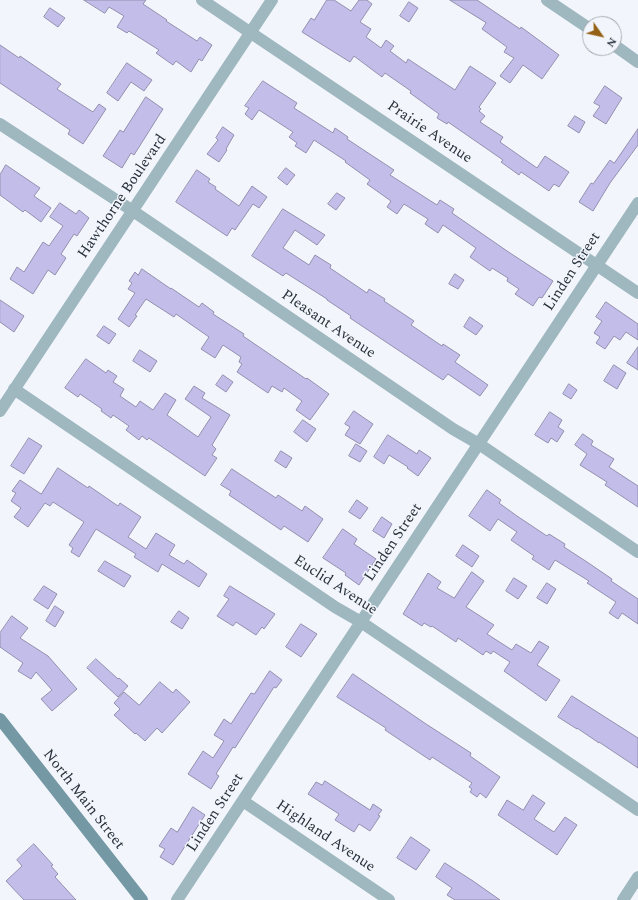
<!DOCTYPE html>
<html>
<head>
<meta charset="utf-8">
<style>
	body { margin:0 }
	#map { position:relative; width:638px; height:900px; overflow:hidden; background:#f2f6fc; font-family:Spectral,serif }
	canvas { display:block }
	.north { position:absolute; left:582px; top:16px; width:40px; height:40px; box-sizing:border-box; background:#f2f6fc; border:1px solid #a2a7af; border-radius:50%; rotate:124deg; font-size:11px; font-weight:700; line-height:16px; text-align:center; color:#29313c }
	.north::after { content:''; display:block; margin:auto; width:14px; height:18px; background:#956116; clip-path:polygon(50% 0,100% 100%,50% 72%,0 100%) }
</style>
</head>
<body>
<div id="map">
<canvas width="638" height="900"></canvas>
<div class="north">N</div>
</div>
<script>
const ctx = document.querySelector('canvas').getContext('2d');
ctx.lineJoin = 'round';
function paint(path, color) { ctx.fillStyle = color; ctx.fill(path, 'evenodd'); }
function stroke(path, color, width, dash) { ctx.strokeStyle = color; ctx.lineWidth = width; ctx.lineCap = dash ? 'butt' : 'round'; ctx.setLineDash(dash || []); ctx.stroke(path); }
function label(font, color, halo, rows, align = 'center') {
  ctx.font = font + ' Spectral,serif'; ctx.lineWidth = 3; ctx.setLineDash([]); ctx.textBaseline = 'middle'; ctx.strokeStyle = halo; ctx.fillStyle = color; for (const [text, x, y, turn = 0] of rows) {
    ctx.save(); ctx.translate(x, y); ctx.rotate((+turn || 0) * Math.PI / 180); ctx.textAlign = isNaN(turn) ? turn : align; if (halo) ctx.strokeText(text, 0, 0); ctx.fillText(text, 0, 0); ctx.restore();
  }
}
const building = new Path2D(`
	M84 0H146L143 4 167 20 166 21 197 41 200 37 212 45 202 61 199 59 191 72 176 61 173 65 156 53 159 50 129 31 127 33 117 27 124 16 109 7 105 13Z
	M327 0H334L351 11 359 0H367L372 4 360 22 371 29 366 37 381 48 386 40 394 46 390 51 406 63 408 59 455 90 470 66 496 83 479 107 481 109 479 111 485 116 480 122 503 137 500 142 537 168 545 156 569 172 559 187 554 184 549 191 521 172 519 175 501 162 503 160 448 122 447 124 437 118 439 114 410 93 411 91 385 73 382 77 354 56 350 62 302 32 311 18 314 20Z
	M450 0H477L520 29 521 27 559 55 542 79 523 65 510 83 500 76 514 58 504 52 507 47 482 29 486 23Z
	M409 2 418 8 409 22 400 16Z
	M50 8 65 18 58 27 44 17Z
	M0 45 19 58 20 56 61 84 57 89 93 112 99 104 106 109 83 144 68 134 70 130 0 83Z
	M127 63 152 80 144 91 131 82 118 101 107 93Z
	M263 81 297 103 294 108 333 133 335 128 348 137 347 139 394 170 390 175 437 205 440 200 454 209 452 213 510 253 553 281 542 298 539 297 533 306 515 294 519 289 507 281 508 278 492 268 490 271 470 257 476 248 443 225 438 233 425 224 428 219 404 204 397 214 387 207 391 201 367 184 370 180 345 162 346 161 314 140 306 153 295 146 297 143 289 137 293 132 259 110 252 120 245 114 249 108 245 106Z
	M605 86 622 98 606 124 593 116 600 106 594 103Z
	M146 97 163 109 134 155 131 153 122 168 103 156 120 130 123 132Z
	M575 116 585 122 579 133 568 126Z
	M223 127 234 135 226 149 227 150 219 162 207 154 218 140 216 138Z
	M638 129V145L610 183 593 211 579 202 591 183 593 184 610 160 614 163Z
	M6 165 40 188 34 196 51 208 41 222 25 210 23 212 0 195V175Z
	M286 168 295 175 287 185 278 178Z
	M197 170 210 179 208 182 216 187 215 189 239 206 252 186 267 197 259 208 253 204 235 230 232 228 227 236 176 202Z
	M337 193 345 198 336 210 328 204Z
	M60 203 76 214 79 210 89 218 77 236 74 234 61 254 66 258 55 275 48 270 33 294 10 279 17 267 24 272 43 242 49 246 63 226 50 217Z
	M283 209 325 235 317 245 295 230 283 248 309 265 315 255 331 265 330 268 367 293 369 289 385 299 384 301 414 321 411 325 442 346 443 344 460 355 455 362 488 385 480 396 448 374 443 380 350 318 351 316 327 300V299L286 273 283 276 252 256Z
	M142 269 171 289V288L199 307 202 303 214 312 213 314 244 334 243 336 306 379 307 378 329 394 310 420 296 410 302 401 284 388 282 392 272 386 268 393 237 372 242 364 239 362 241 357 223 345 215 358 201 349 209 337 176 314 174 317 146 299 135 315 137 316 129 327 118 319 135 293 128 289 132 283 129 281 135 272 138 275Z
	M455 274 464 280 458 289 449 284Z
	M0 300 24 316 14 332 0 322Z
	M606 302 638 324V340L626 332 620 340 614 336 605 349 596 343 600 337 594 333 602 321 596 317Z
	M470 317 483 326 476 335 464 327Z
	M104 326 116 334 109 344 97 336Z
	M638 347V370L627 363Z
	M140 350 157 361 150 372 133 361Z
	M86 359 106 373 108 370 117 376 113 382 124 389 120 396 136 407 140 401 153 410 165 393 176 400 167 415 198 437 211 417 185 399 194 386 205 393 202 398 230 415 212 445 216 449 212 455 217 458 205 476 149 438 147 440 142 436 139 440 126 430 129 426 113 415 111 418 101 411 102 409 80 394 78 397 65 388Z
	M614 365 626 373 617 389 604 381Z
	M223 375 233 382 226 392 216 385Z
	M569 384 577 390 571 399 563 394Z
	M354 411 373 424 360 444 345 435 350 427 345 424Z
	M550 412 562 420 558 427 564 431 557 442 551 438 548 443 535 435Z
	M303 420 316 429 307 442 294 432Z
	M583 434 593 441 591 445 614 459 609 467 638 486V507L605 485 607 482 580 465 587 454 575 445Z
	M388 435 417 454 419 450 431 458 418 476 407 468 408 467 389 455 384 464 374 457Z
	M29 438 42 446 24 474 11 466Z
	M356 444 367 451 360 462 349 456Z
	M281 451 292 458 286 468 275 461Z
	M58 468 88 488 89 486 118 506 120 503 141 517 128 537 146 549 156 533 175 545 169 555 184 564 187 560 207 574 199 587 162 564 158 572 134 557 136 554 96 529 79 557 71 552 73 548 69 545 84 522 53 502 50 506 45 503 28 527 14 517 21 508 11 501 16 493 12 491 20 480 41 494Z
	M232 469 276 498 278 495 302 511 305 506 323 519 308 542 284 526 281 530 229 495 231 491 221 485Z
	M487 490 501 500 499 503 517 516 547 536 549 534 565 544 564 547 587 562 612 579 611 581 638 599V624L622 613 618 619 609 613 616 602 587 583 589 581 555 560 549 570 532 559 534 556 511 540 517 532 498 519 490 531 469 516Z
	M357 500 368 508 360 519 349 512Z
	M382 517 392 524 384 538 373 531Z
	M343 529 357 539 354 544 376 559 359 585 345 575 346 573 323 558Z
	M463 545 479 556 472 567 456 556Z
	M105 561 131 576 124 587 98 571Z
	M472 572 484 581 466 607 494 625 487 634 512 650 516 644 531 653 539 641 549 647 537 665 560 680 546 701 504 671 510 662 493 651 491 654 486 651 483 655 458 638 456 642 432 626 431 627 424 623 422 626 403 614 428 573 441 582 437 588 454 598Z
	M514 578 527 586 518 599 506 591Z
	M547 583 556 589 547 604 537 598Z
	M44 586 57 594 48 609 34 600Z
	M230 586 275 614 264 629 262 627 256 635 236 622 233 626 217 616 229 599 224 596Z
	M55 606 64 612 55 627 46 621Z
	M179 611 189 618 182 629 171 622Z
	M12 616 28 628 20 638 48 656 77 689 52 711 41 699 52 690 36 672 31 679 18 671 23 663 0 647V633Z
	M301 624 317 634 301 657 286 647Z
	M96 659 118 679 119 678 128 686 118 697 87 668Z
	M270 671 282 680 276 688 274 687 235 748 233 747 216 774 219 776 211 789 188 774 203 751 213 758 224 741 214 735 224 719 231 724 251 693 254 694Z
	M353 674 426 724 471 753 470 756 500 777 486 798 480 793 477 797 470 792 472 789 469 787 472 783 432 757 430 760 385 730 386 728 337 697Z
	M160 682 173 693 176 689 190 702 162 733 157 728 145 741 136 733 135 734 114 715 120 709 114 703 124 692 139 705Z
	M572 696 638 738V768L599 742V743L577 728V729L558 717Z
	M325 781 370 810 373 804 382 810 378 815 380 816 370 831 359 824 354 832 335 820 339 814 308 794 316 782 322 785Z
	M533 795 545 803 534 819 554 832 565 817 577 825 557 855 498 815 507 800 523 810Z
	M193 807 205 815 173 865 160 857 165 849 159 846 171 828 177 832Z
	M411 837 430 850 416 870 397 858Z
	M34 844 53 865 51 866 58 874 55 877 76 900H24L6 881 22 866 17 860Z
	M445 863 473 881 500 900H455L447 895 452 888 436 877Z`);
paint(building, '#c3bdea');
stroke(building, '#938fae', 1);
stroke(new Path2D(`
	M202 0 638 293
	M547 0 590 29
	M614 45 638 62
	M0 124 133 211 453 429 479 444 638 552
	M14 389 335 607 361 622 638 810
	M0 411 272 0
	M243 801 389 900
	M177 900 638 203
	M623 900 638 877`), '#9fb7bf', 12);
stroke(new Path2D(`
	M0 719 142 900`), '#7498a4', 12);
label('15px', '#29313c', '#f2f6fc', [
	["Prairie Avenue",429,133,34],
	["Hawthorne Boulevard",123,197,-56],
	["Linden Street",573,272,-57],
	["Pleasant Avenue",328,325,34],
	["Linden Street",394,543,-56],
	["Euclid Avenue",335,586,33],
	["North Main Street",83,800,52],
	["Linden Street",216,813,-57],
	["Highland Avenue",325,837,34]
]);
</script>
</body>
</html>
